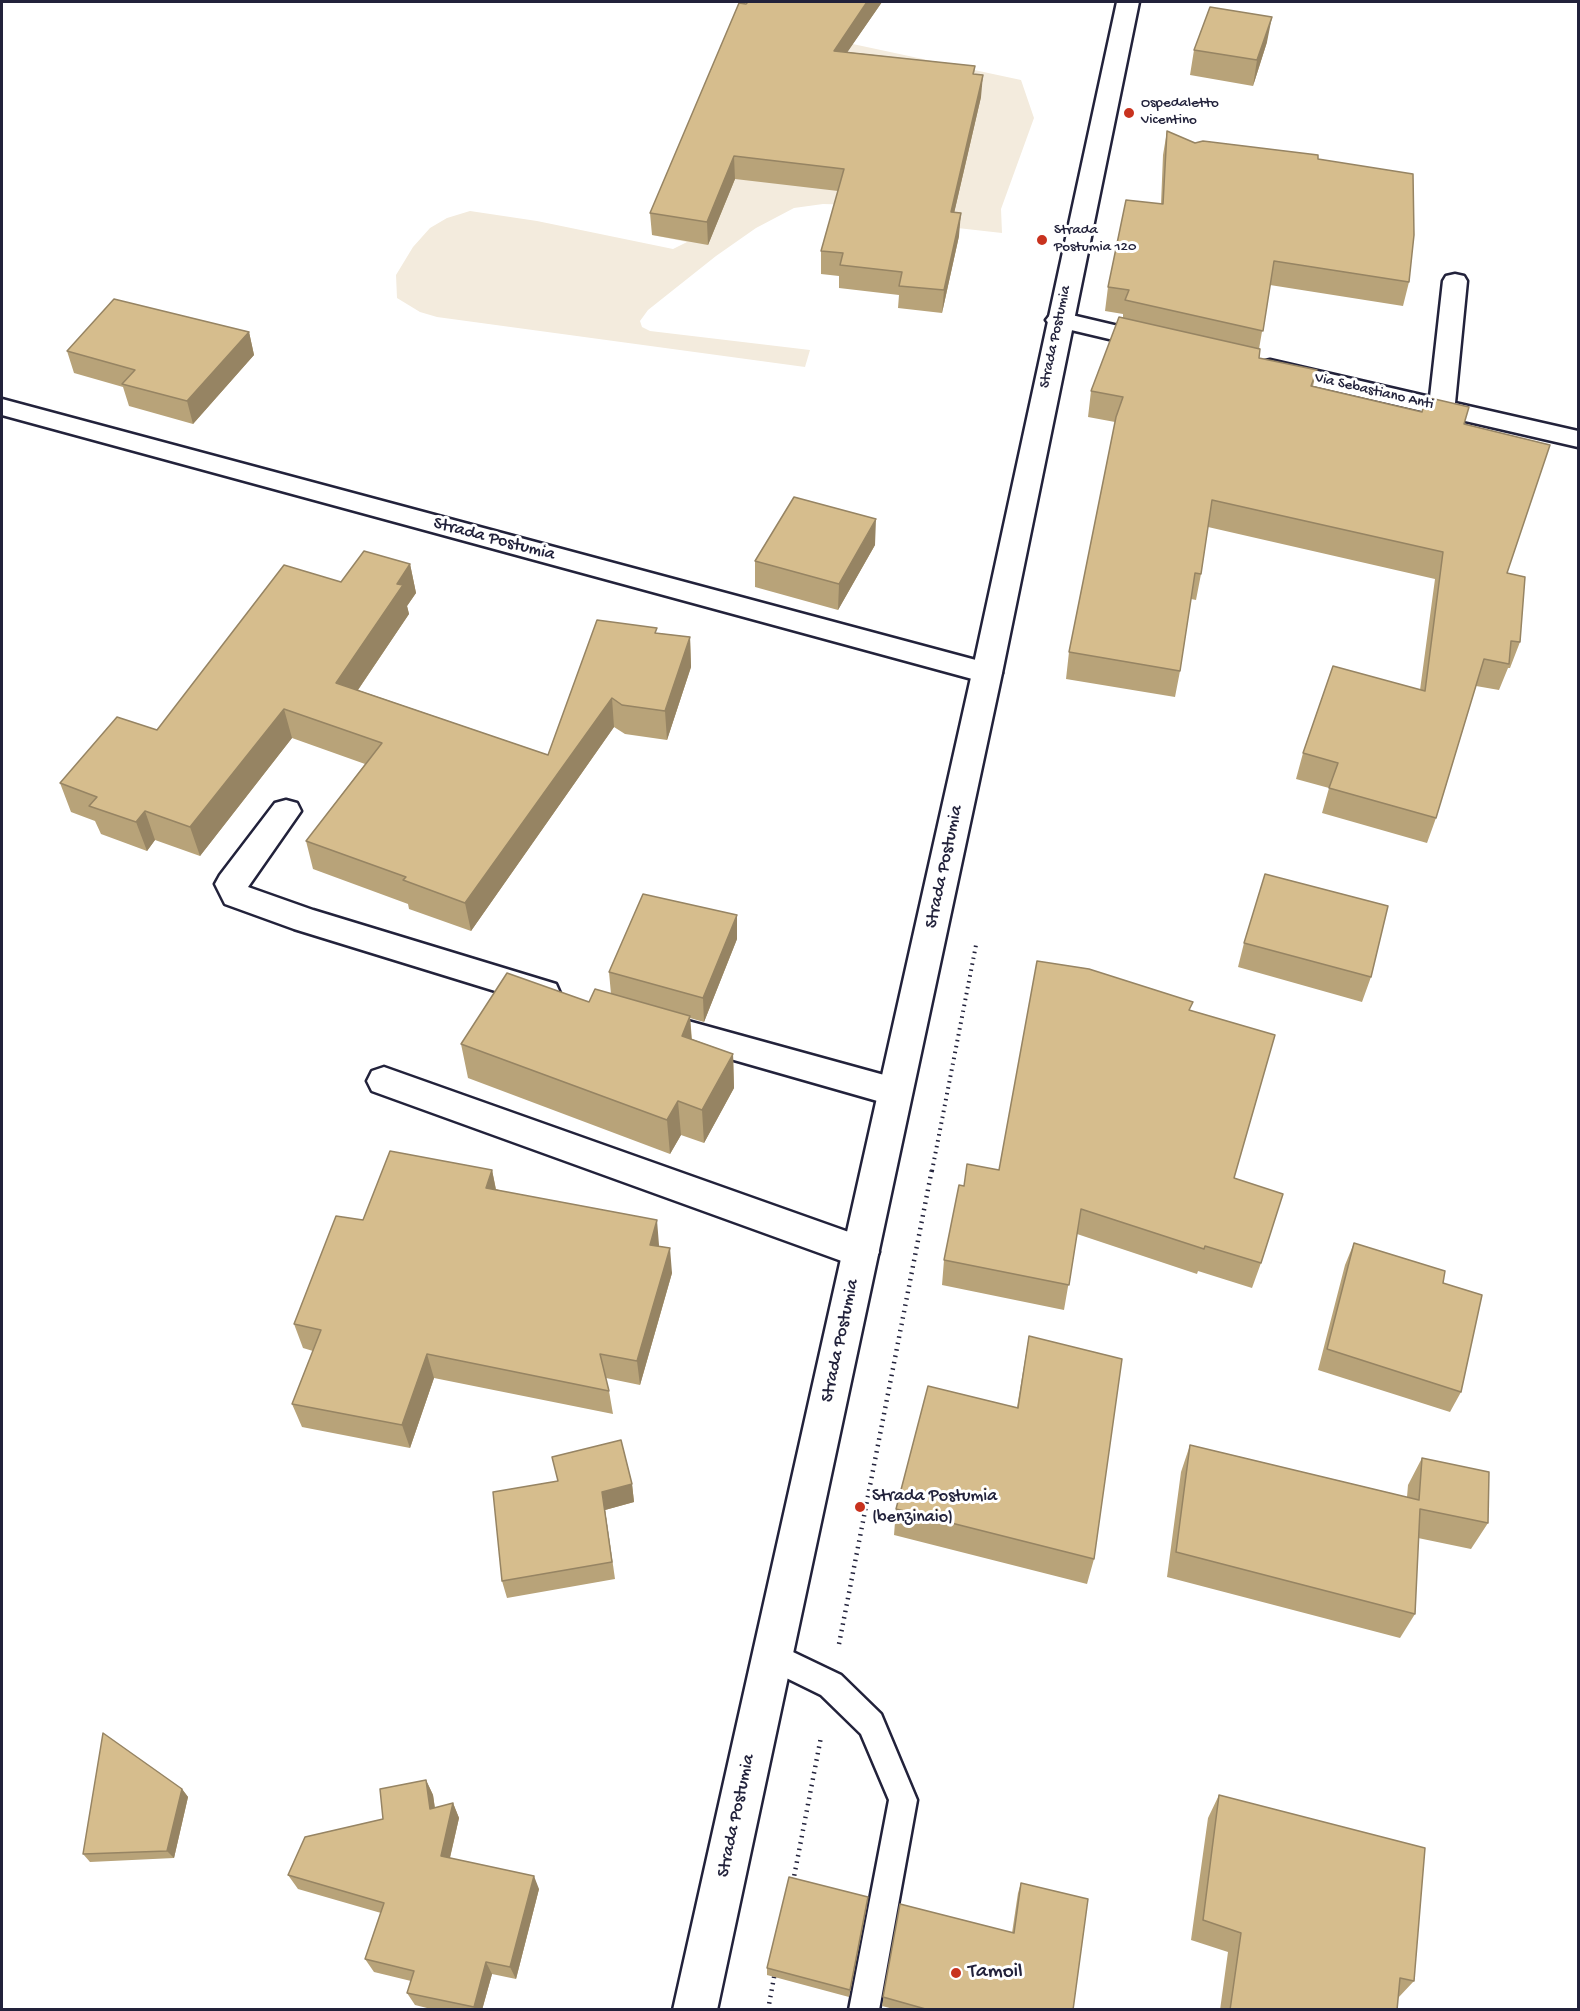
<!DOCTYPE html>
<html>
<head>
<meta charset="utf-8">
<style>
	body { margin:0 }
	#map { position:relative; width:1580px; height:2011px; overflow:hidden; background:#fff; font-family:"Gochi Hand",sans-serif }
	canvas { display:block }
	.frame { position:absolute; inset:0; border:3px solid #22223b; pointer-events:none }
</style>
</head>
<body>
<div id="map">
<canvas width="1580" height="2011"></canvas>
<div class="frame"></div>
</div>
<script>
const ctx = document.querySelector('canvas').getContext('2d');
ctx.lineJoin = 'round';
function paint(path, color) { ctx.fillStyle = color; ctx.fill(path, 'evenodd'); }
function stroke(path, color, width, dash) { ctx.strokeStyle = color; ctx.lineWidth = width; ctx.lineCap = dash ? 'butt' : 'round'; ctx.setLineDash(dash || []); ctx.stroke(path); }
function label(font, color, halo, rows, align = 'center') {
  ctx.font = font + ' "Gochi Hand",sans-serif'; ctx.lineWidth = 6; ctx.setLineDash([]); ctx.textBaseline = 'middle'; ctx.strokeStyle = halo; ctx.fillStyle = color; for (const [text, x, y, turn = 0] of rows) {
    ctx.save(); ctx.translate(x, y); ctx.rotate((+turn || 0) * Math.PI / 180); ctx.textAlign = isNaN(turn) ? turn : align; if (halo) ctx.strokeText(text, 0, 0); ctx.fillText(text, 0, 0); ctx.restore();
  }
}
paint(new Path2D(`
	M741 25 820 37 1021 80 1034 118 1001 209 1002 233 895 221 858 205 823 204 794 208 756 228 716 256 648 310 640 321 642 327 650 331 810 350 805 367 437 317 420 312 397 298 396 275 413 247 430 228 447 218 470 211 537 221 673 249 687 242 652 235Z`), '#f3ebdd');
const service = new Path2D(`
	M772 1642 841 1675 881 1714 917 1800 879 2010H849L889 1800 861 1734 821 1695 762 1666 758 1656 762 1646Z`);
const minor = new Path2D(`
	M1455 274 1464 276 1467 281 1455 403 1578 431V447L1270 376 1261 374 1257 368 1261 362 1270 360 1430 397 1443 281 1446 276Z
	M1059 312 1165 337 1169 342 1165 347 1156 350 1050 325 1046 320 1050 315Z
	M2 399 987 663 997 666 1002 673 997 680 987 683 2 415Z
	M286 800 297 803 301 811 248 887 313 910 556 984 560 993 556 1002 544 1006 294 929 225 904 215 884 220 875 275 803Z
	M648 1010 895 1078 907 1082 912 1092 907 1102 895 1106 636 1032 631 1023 636 1014Z
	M384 1067 874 1241 879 1252 874 1263 861 1268 372 1091 367 1081 372 1071Z`);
const primary = new Path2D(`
	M1117 2H1139L1002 673 717 2010H673L972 673Z`);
stroke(service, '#22223b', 5);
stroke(minor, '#22223b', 5);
stroke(primary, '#22223b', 5);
stroke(new Path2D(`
	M932 1171 976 945`), '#22223b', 4, [1.5, 4.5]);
stroke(new Path2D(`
	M839 1644 932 1169
	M793 1882 821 1737
	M768 2010 775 1972`), '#22223b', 4.5, [1.5, 5]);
paint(service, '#fff');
paint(minor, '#fff');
paint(primary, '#fff');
paint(new Path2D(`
	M882 2 847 52 975 66 974 74 981 97 954 213 959 236 942 313 898 308 899 295 839 288V276L821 274V251L838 191 735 179 708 245 652 235 650 213 746 4Z
	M1267 42 1253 86 1190 75 1194 50Z
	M1167 131 1195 143 1318 159 1409 282 1403 306 1270 285 1259 349V358L1317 370 1313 386 1464 424 1507 573 1520 642 1510 668H1508L1499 690 1476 686 1436 818 1427 843 1322 813 1329 788 1296 779 1303 753 1420 690 1435 579 1208 527 1201 574 1196 600 1191 599 1180 671 1175 697 1066 679 1069 652 1115 422 1088 417 1091 391 1123 318V314L1105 311 1108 287 1161 204 1163 155Z
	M249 332 254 355 193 424 129 406 123 387 74 373 67 351Z
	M875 545 838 610 755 587V561Z
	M410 564 416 593 407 606 409 614 358 690 548 755 657 633 690 637 691 667 667 740 625 734 614 727 471 931 409 909 408 904 313 869 306 841 365 764 292 738 200 856 155 840 147 851 101 834 95 821 71 812 60 783 157 730 341 582Z
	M737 939 704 1022 690 1018 692 1039 733 1054 734 1088 704 1143 681 1135 670 1154 468 1078 461 1044 589 1002 611 994 609 972Z
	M1244 943 1371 977 1362 1002 1238 967Z
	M1191 1011 1234 1178 1261 1263 1252 1288 1198 1271 1197 1274 1077 1234 1064 1310 942 1285 944 1260 964 1186 999 1170Z
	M492 1170 496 1189 659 1245V1246L672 1273 640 1385 606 1378 609 1391 613 1414 434 1378 410 1448 302 1427 292 1404 313 1351 303 1348 294 1324 363 1220Z
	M1354 1243 1461 1392 1450 1412 1318 1370 1345 1265Z
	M1029 1336 1094 1559 1087 1584 894 1535 896 1509 1017 1407Z
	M1190 1445 1407 1497 1408 1485 1422 1458 1488 1523 1471 1549 1418 1538 1415 1614 1400 1638 1167 1577 1181 1472Z
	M632 1484 634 1502 605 1510 615 1579 507 1598 502 1581Z
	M426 1780 433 1795 435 1808 453 1803 459 1818 450 1858 539 1889 516 1979 492 1974 482 2010H435L415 2005 407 1993 411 1981 374 1972 365 1959 381 1913 298 1889 288 1875 383 1819Z
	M182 1789 188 1797 174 1858 90 1862 83 1854Z
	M1219 1795 1414 1981 1398 1998 1397 2010H1220L1228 1952 1191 1940 1208 1818Z
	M1021 1883 1073 2010H897L882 2006 900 1904 1012 1933 1018 1893Z
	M867 1905 849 1997 767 1975V1968Z`), '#b8a379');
paint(new Path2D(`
	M867 2H882L833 73 834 51Z
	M1272 17 1267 42 1253 86 1257 60Z
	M983 75 981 97 949 235 951 212Z
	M734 156 735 179 708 245 707 222Z
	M961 213 959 236 942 313 944 290Z
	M249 332 254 355 193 424 187 401Z
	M876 519 875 545 838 610 839 584Z
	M410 564 416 593 407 606 409 614 343 712 336 683 397 584Z
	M690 637 691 667 667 740 665 711Z
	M612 698 614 727 471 931 465 903Z
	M284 709 292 738 200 856 190 827Z
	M145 811 155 840 147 851 136 822Z
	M737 915V939L704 1022 703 998Z
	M690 1016 692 1051 682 1036Z
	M733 1054 734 1088 704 1143 702 1110Z
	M678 1101 681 1135 670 1154 667 1120Z
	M492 1170 497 1196 486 1188Z
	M657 1220 659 1245 652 1270 650 1245Z
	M670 1248 672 1273 640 1385 637 1361Z
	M427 1354 434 1378 410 1448 402 1425Z
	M632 1484 634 1502 605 1510 615 1579 602 1492Z
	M426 1780 433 1795 437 1824 430 1809Z
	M182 1789 188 1797 174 1858 167 1851Z
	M453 1803 459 1818 447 1870 441 1856Z
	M534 1876 539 1889 516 1979 510 1967Z
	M868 1897 867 1905 849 1997 850 1990Z
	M486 1962 492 1974 482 2010H475L474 2007Z`), '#968463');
const building = new Path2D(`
	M748 2H867L834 51 975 66 973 74 983 75 951 212 961 213 944 290 899 286 902 272 840 265 843 253 821 251 844 169 734 156 707 222 650 213 739 3 746 4Z
	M1210 7 1272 17 1257 60 1194 50Z
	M1167 131 1195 143 1203 141 1318 155V159L1413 174 1414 235 1409 282 1274 261 1263 331 1125 300 1129 290 1108 287 1126 200 1163 204Z
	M114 299 249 332 187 401 122 384 135 370 67 351Z
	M1119 317 1260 349 1259 358 1317 370 1311 386 1422 412 1426 397 1469 407 1464 424 1550 445 1507 573 1525 577 1520 642 1511 641 1509 664 1484 659 1436 818 1329 788 1338 763 1303 753 1333 666 1425 691 1443 552 1212 500 1201 574 1195 573 1180 671 1069 652 1116 417 1123 397 1091 391Z
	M794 497 876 519 839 584 755 561Z
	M364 551 410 564 397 584 403 585 336 683 548 755 597 620 657 628 655 633 690 637 665 711 622 705 612 698 465 903 403 880 406 877 306 841 382 743 284 709 190 827 145 811 136 822 89 806 97 797 60 783 117 717 157 730 284 565 341 582Z
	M1265 874 1388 906 1371 977 1244 943Z
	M643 894 737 915 703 998 609 972Z
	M1037 961 1089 969 1193 1002 1189 1010 1275 1035 1234 1178 1283 1194 1261 1263 1205 1246 1204 1249 1081 1209 1069 1285 944 1260 959 1185 964 1186 967 1164 999 1170Z
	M507 973 589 1002 595 989 690 1016 682 1036 733 1054 702 1110 678 1101 667 1120 461 1044Z
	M390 1151 492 1170 486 1188 657 1220 650 1245 670 1248 637 1361 600 1354 609 1391 427 1354 402 1425 292 1404 321 1330 294 1324 336 1216 363 1220Z
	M1354 1243 1445 1271 1443 1283 1482 1295 1461 1392 1327 1349Z
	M1029 1336 1122 1359 1094 1559 896 1509 928 1386 1018 1408Z
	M621 1440 632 1484 602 1492 612 1562 502 1581 493 1492 558 1481 552 1457Z
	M1190 1445 1419 1500 1422 1458 1489 1472 1488 1523 1420 1509 1415 1614 1176 1552Z
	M103 1733 182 1789 167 1851 83 1854Z
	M426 1780 430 1809 453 1803 441 1856 534 1876 510 1967 486 1962 474 2007 407 1993 414 1971 365 1959 384 1903 288 1875 305 1837 383 1819 380 1789Z
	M1219 1795 1425 1848 1414 1981 1400 1978 1397 2010H1230L1241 1933 1203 1920Z
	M789 1877 868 1897 850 1990 767 1968Z
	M1021 1883 1088 1899 1073 2010H929L883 1997 900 1904 1014 1933Z`);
paint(building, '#d6bd8d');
stroke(building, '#968463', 1.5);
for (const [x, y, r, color] of [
	[1129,113,6,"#c8321e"],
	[1042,240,6,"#c8321e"],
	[860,1507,6,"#c8321e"],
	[956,1973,6,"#c8321e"]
]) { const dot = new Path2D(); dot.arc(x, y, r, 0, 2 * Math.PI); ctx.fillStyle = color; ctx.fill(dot); stroke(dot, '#fff', 2); }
label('15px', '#22223b', '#fff', [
	["Ospedaletto",1141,104],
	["Vicentino",1141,121],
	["Strada",1054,231],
	["Postumia 120",1054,248]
], 'left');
label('15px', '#22223b', '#fff', [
	["Strada Postumia",1056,337,-78],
	["Via Sebastiano Anti",1374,392,13]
]);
label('18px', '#22223b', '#fff', [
	["Strada Postumia",494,540,15],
	["Strada Postumia",945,867,-78],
	["Strada Postumia",841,1341,-78],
	["Strada Postumia",737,1816,-78]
]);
label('18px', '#22223b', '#fff', [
	["Strada Postumia",872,1497],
	["(benzinaio)",872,1518]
], 'left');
label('21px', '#22223b', '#fff', [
	["Tamoil",968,1973]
], 'left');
</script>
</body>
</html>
